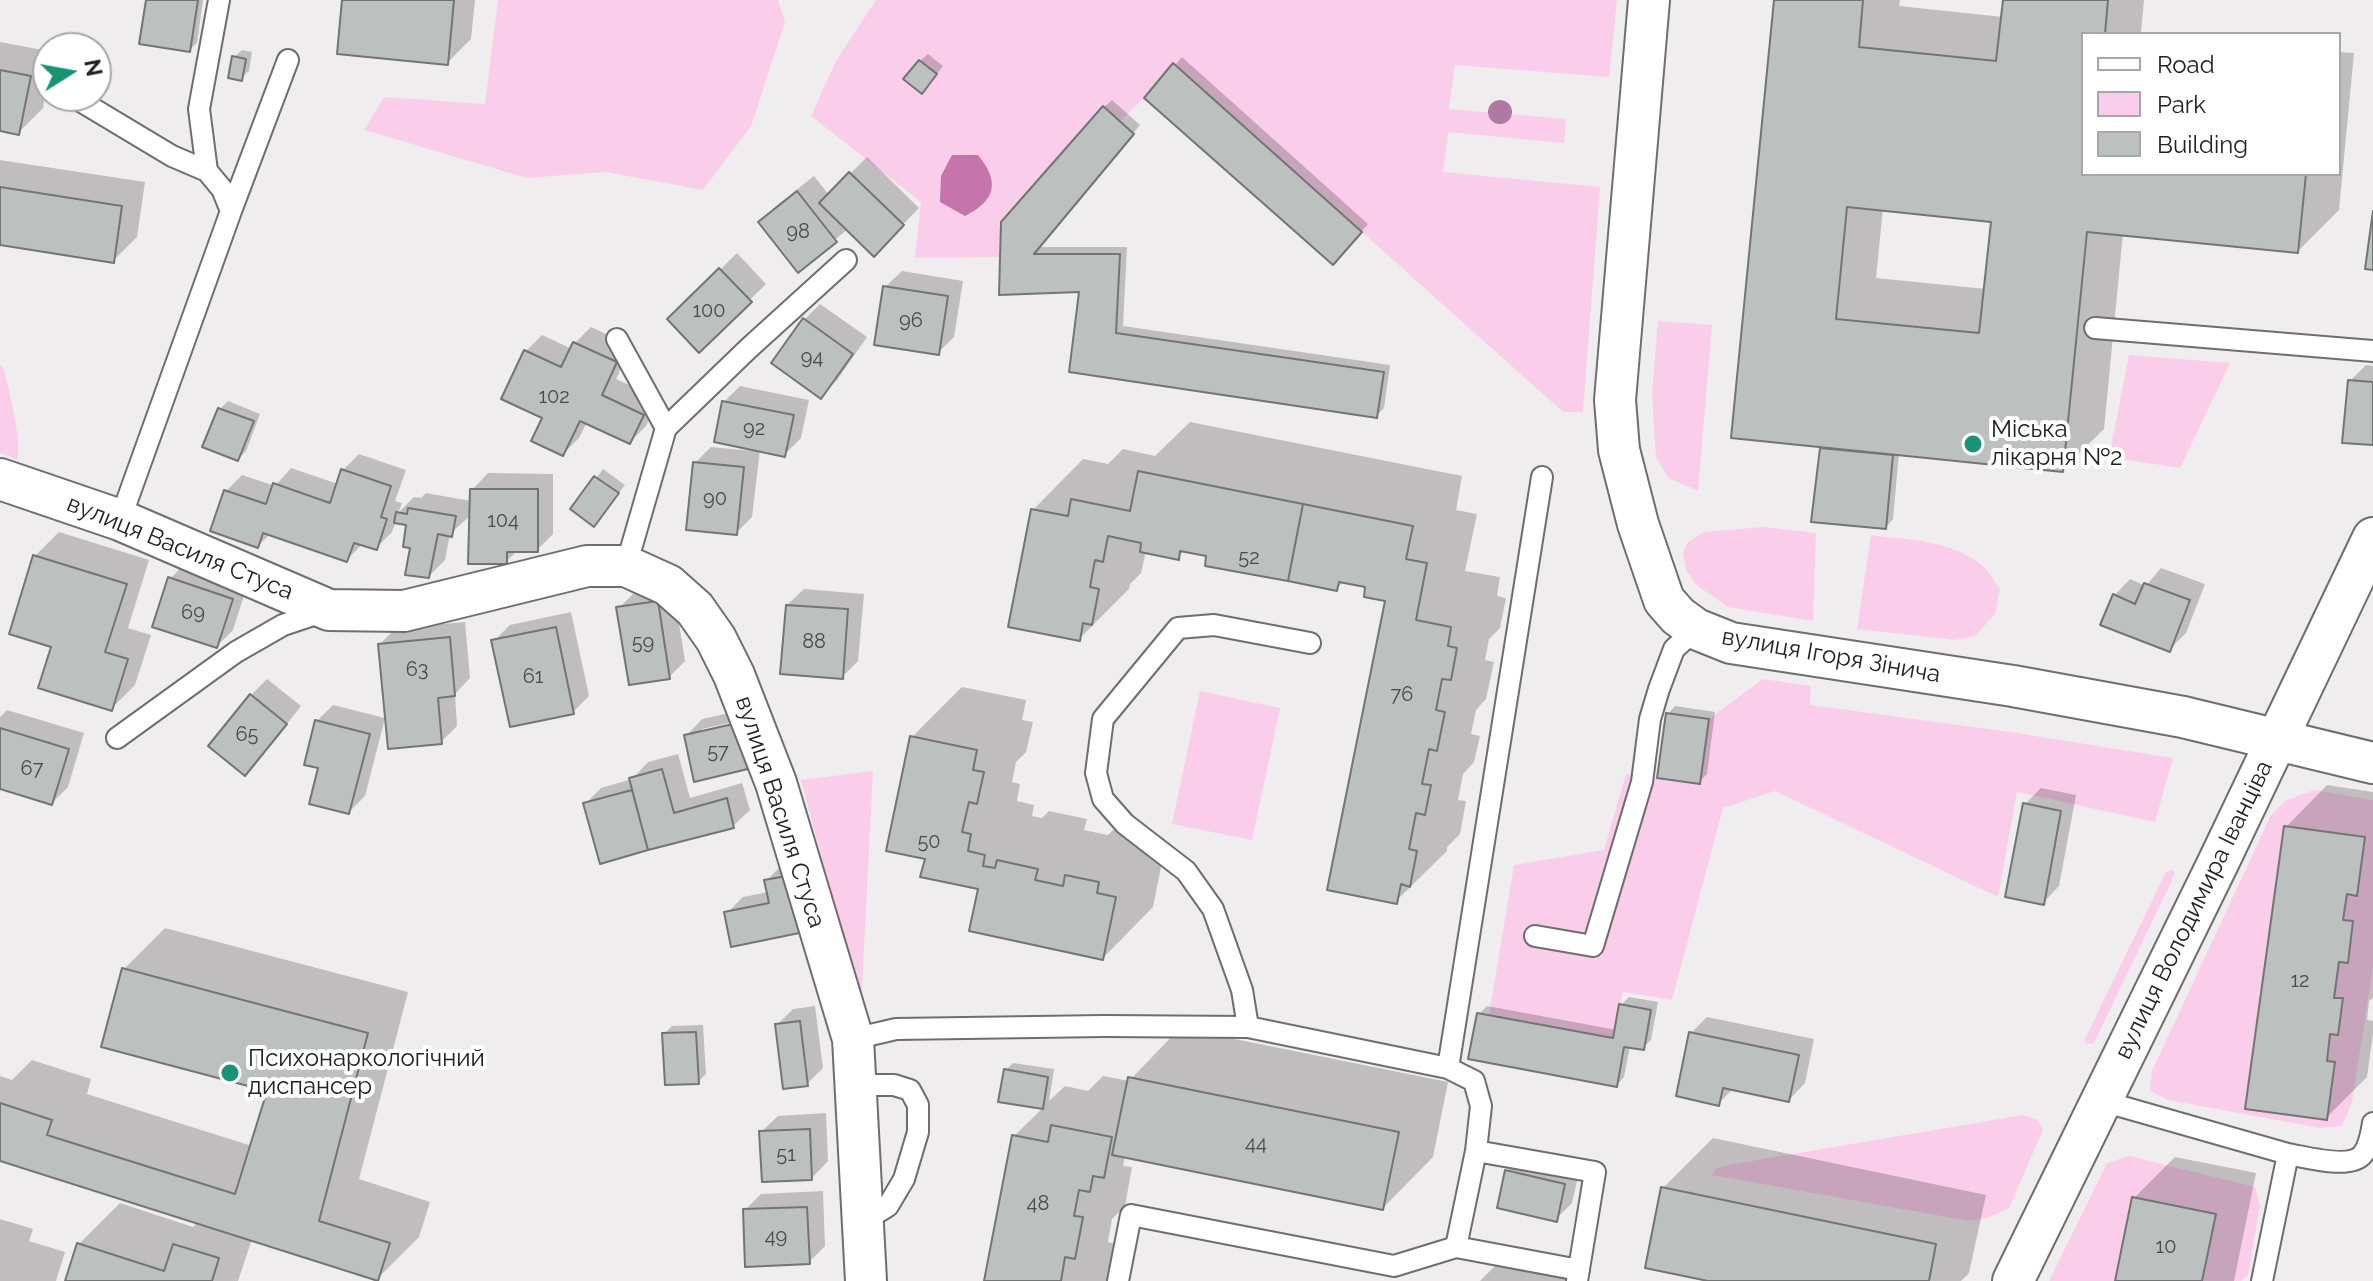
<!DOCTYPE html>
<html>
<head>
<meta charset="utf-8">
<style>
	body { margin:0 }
	#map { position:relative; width:2373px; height:1281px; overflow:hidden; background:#f0edef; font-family:Raleway,sans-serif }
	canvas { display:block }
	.legend { position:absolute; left:2081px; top:32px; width:260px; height:144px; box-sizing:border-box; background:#fff; border:2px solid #a7a7a7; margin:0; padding:10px 14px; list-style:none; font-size:24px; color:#232223 }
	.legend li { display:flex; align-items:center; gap:16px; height:40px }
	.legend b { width:40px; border:2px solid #a7a7a7 }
	.north { position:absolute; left:32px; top:32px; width:80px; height:80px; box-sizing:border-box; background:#fff; border:2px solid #a7a7a7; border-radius:50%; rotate:79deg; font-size:22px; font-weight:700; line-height:32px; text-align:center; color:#232223 }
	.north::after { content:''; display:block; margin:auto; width:28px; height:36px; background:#1a9276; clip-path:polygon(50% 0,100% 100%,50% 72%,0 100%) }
</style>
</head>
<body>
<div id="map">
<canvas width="2373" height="1281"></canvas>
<ul class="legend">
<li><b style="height:10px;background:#fff"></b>Road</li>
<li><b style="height:22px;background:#faceeb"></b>Park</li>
<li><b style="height:22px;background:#bcc0be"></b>Building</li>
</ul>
<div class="north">N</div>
</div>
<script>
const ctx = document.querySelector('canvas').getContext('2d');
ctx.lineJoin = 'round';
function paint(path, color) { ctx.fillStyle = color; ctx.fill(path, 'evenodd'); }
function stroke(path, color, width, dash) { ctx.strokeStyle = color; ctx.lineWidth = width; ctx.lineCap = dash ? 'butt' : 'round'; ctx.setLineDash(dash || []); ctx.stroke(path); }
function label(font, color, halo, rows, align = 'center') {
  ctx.font = font + ' Raleway,sans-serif'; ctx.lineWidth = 8; ctx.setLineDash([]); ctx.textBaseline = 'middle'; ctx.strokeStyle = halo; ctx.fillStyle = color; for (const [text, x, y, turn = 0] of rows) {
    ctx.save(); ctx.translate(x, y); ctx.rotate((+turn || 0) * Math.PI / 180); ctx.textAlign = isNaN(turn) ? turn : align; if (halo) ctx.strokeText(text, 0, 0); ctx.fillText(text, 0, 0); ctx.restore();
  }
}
paint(new Path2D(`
	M498 0H778L785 22 751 126 703 190 606 172 527 178 364 130 384 97 485 104Z
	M876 0H1617L1609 77 1455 65 1449 109 1566 119 1564 143 1448 132 1443 172 1600 187 1583 412H1563L1173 63 1144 98 1120 121 1102 107 1001 222 1000 257 915 258 921 202 811 116 837 59Z
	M1658 321 1712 325 1698 491 1669 478 1656 458 1652 394Z
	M2129 355 2230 363 2180 468 2109 457Z
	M0 365 4 368C8 389 23 443 17 460L0 453Z
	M1764 527 1816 533 1813 621 1728 607 1695 584 1686 570 1683 553 1688 542 1704 532Z
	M1871 535C1909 540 1955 540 1985 568 1991 574 1995 583 2000 589L1995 614 1975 636 1955 640 1857 629Z
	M1763 679 1811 686 1810 705 2010 732 2173 758 2155 822 2017 792 1998 897 1775 791 1723 808 1672 1000 1623 992 1613 1038 1489 1015 1514 865 1604 850 1626 774 1699 784 1709 719Z
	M1200 691 1280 708 1252 840 1172 824Z
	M873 771 861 1005 801 780Z
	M2314 790 2373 800V967L2352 1102 2342 1126 2320 1128 2168 1100 2150 1091 2152 1071 2271 815 2285 801Z
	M2172 870 2175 874 2094 1043 2087 1044 2084 1041 2166 872Z
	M2023 1115 2038 1120 2043 1130 2009 1208 1987 1218 1969 1221 1712 1175 1717 1168 1728 1165Z
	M2130 1156 2255 1187 2260 1206 2248 1275 2241 1281H2049L2107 1163Z`), '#faceeb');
paint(new Path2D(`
	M952 155H978C1000 182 996 200 965 216L940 202 941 176Z`), '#c574ac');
paint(new Path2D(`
	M148 0H203L197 43 189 50Z
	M344 0H475L471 39 447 63Z
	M1776 0H1900L1899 6 2003 17 2005 0H2144L2141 32 2164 34H2083V174H2339V52L2354 53 2339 210 2298 251 2123 233 2104 429 2062 470 1899 453 1893 519 1886 527 1822 448 1824 446ZM1883 208 1993 220 1986 289 1876 278Z
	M0 42 48 51V80L43 108 19 132 0 129Z
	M242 50 252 52 249 71 241 78 234 57Z
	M928 54 943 66 929 84 920 61Z
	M1182 57 1368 224 1341 255 1175 65Z
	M1112 100 1140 125 1039 247H1127L1123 326 1390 365 1384 408 1376 416 1071 370 1082 290 1001 293 1104 107Z
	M867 157 919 208 874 254 848 229 798 270 760 222 776 206 814 176 829 195Z
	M0 160 145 182 137 237 113 261 0 243Z
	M737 253 766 284 699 350 670 320Z
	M902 271 963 281 954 337 938 353 885 287Z
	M820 304 867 337 837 380 821 396 804 320Z
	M591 327 632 346 616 379 658 398 646 426 630 442 587 422 579 438 563 454 545 417 504 398 526 351 542 335 572 349 575 343Z
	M2366 365 2373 366V443L2350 381Z
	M740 386 809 400 801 438 785 454 760 449 752 517 736 533 695 463 711 447 753 451V448L724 402Z
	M228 401 260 414 246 451 238 459 205 446 220 409Z
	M1190 422 1462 476 1456 510 1477 514 1465 571 1500 577 1497 596 1506 598 1500 628 1489 639 1485 660 1494 662 1486 699 1476 710 1471 734 1480 736 1474 762 1463 774 1458 800 1466 801 1460 834 1447 847V851L1396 901 1387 599 1368 586 1344 581 1336 589 1209 554 1185 550 1178 557 1146 551 1141 573 1130 584 1129 589 1079 639 1033 510 1083 459 1108 464 1123 449 1155 456Z
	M359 454 406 470 395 501 402 503 398 513 414 497 421 498 426 493 471 501 472 490 488 473 553 474V534L537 550H518L506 562 471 515 450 534 445 560 429 576 412 547 408 524 396 521 392 532 376 548 363 543 347 560 270 534 258 546 226 491 242 475 275 486 291 468 338 484 343 470Z
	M603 469 625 485 601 516 573 509Z
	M59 532 149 560 128 628 151 635 135 685 111 709 53 646 11 632 35 556Z
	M186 562 248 583 233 630 217 646 170 579Z
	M2161 568 2205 584 2186 633 2170 649 2114 596 2130 579 2146 586Z
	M673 586 685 661 669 677 619 608 635 592Z
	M804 589 864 594 858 661 842 677 787 605Z
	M571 612 589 696 573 712 494 641 510 625Z
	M465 622 470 678 455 694 457 726 441 742 380 644 396 628Z
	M267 679 301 706 261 757 245 773 251 695Z
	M962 687 1026 700 1022 720 1033 722 1026 752 1016 762 1012 782 1020 784 1017 801 1034 805 1032 816 1042 818 1049 811 1087 819 1084 830 1108 835 1117 826 1165 847 1153 907 1103 958 927 858 912 737Z
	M333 705 385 718 365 796 349 812 321 767 317 721Z
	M1675 706 1715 712 1707 774 1699 782 1668 714Z
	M758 707 767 750 686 736 702 719ZM751 718 752 722 702 733V729Z
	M7 710 84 733 68 787 52 803 0 787V717Z
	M678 754 690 798 742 783 750 810 733 826 601 861 585 804 601 788 632 779 648 762Z
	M2327 785 2373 792V998L2369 1001 2367 1020 2373 1021V1034L2367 1077 2326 1118 2286 827Z
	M2041 788 2076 795 2059 886 2043 903 2025 804Z
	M782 865 824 912 727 913 743 897 769 892 766 881Z
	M165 928 408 992 359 1179 430 1202 419 1237 378 1278 252 1239 238 1281H67L79 1244 120 1203 193 1227 198 1222 0 1159V1076L12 1080 32 1060 91 1079 87 1094 252 1146 270 1089 124 969Z
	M1629 997 1658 1002 1651 1040 1643 1048 1630 1046 1624 1077 1617 1085 1479 1014 1487 1006 1617 1030 1621 1005Z
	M815 1006 823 1068 807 1084 777 1025 793 1009Z
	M1707 1017 1814 1039 1805 1083 1789 1100 1734 1088 1718 1104 1691 1033Z
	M703 1025 706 1074 698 1082 664 1034 672 1026Z
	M1180 1028 1448 1082 1433 1157 1383 1208 1125 1156 1123 1166 1132 1167 1125 1206 1112 1219 1108 1242 1117 1244 1110 1281H986L1014 1136 1044 1107 1001 1100 1006 1070 1013 1063 1054 1069 1049 1101 1065 1086 1088 1091 1103 1076 1129 1081Z
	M826 1113 828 1161 812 1178 761 1132 778 1116Z
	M1713 1138 1986 1195 1969 1273 1961 1281H1717L1663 1188Z
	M1523 1155 1580 1168 1572 1203 1556 1219 1507 1171Z
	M2175 1157 2256 1173 2234 1281H2118L2134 1198Z
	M823 1191 825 1246 809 1262 745 1210 761 1194Z
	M0 1219 33 1229 29 1241 65 1252 56 1281H0Z
	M1515 1246 1590 1261 1586 1281H1480Z`), '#0003');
const building = new Path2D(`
	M146 0H198L190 52 139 44Z
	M342 0H454L448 65 337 54Z
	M1774 0H1863L1859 47 1996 61 2003 0H2108L2105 34H2083V174H2306L2298 253 2087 232 2063 472 1731 438ZM1847 207 1991 222 1979 333 1836 319Z
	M232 56 246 59 242 81 228 78Z
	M919 60 937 74 922 94 903 79Z
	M1173 63 1362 232 1333 265 1144 98Z
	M0 70 31 76 19 135 0 131Z
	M1103 106 1134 134 1034 254H1120L1116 333 1384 372 1377 418 1069 372 1079 292 999 295 1001 222Z
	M849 172 904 225 874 257 819 203Z
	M0 187 122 206 114 263 0 245Z
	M797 191 837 242 798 273 758 222Z
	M2373 211V270L2365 269Z
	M719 268 752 302 699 353 667 319Z
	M883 286 948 296 939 355 874 345Z
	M803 318 853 354 821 399 771 363Z
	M573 342 617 362 602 395 644 415 630 444 580 421 563 456 531 441 542 418 501 399 524 350 561 367Z
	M2348 380 2373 382V445L2342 443Z
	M722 401 794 415 785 457 714 442Z
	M218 408 254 421 238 461 202 447Z
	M1820 448 1893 455 1886 529 1811 522Z
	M693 462 744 467 737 535 686 530Z
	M341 469 391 486 381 517 387 519 377 550 354 543 347 562 263 533 258 548 210 531 224 490 266 504 273 483 330 503Z
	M1138 471 1303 504 1288 581 1205 566 1206 556 1180 551 1179 560 1140 552 1141 543 1108 536 1103 562 1095 560 1090 587 1099 589 1092 625 1083 623 1080 641 1008 627 1031 509 1068 516 1071 499 1130 511Z
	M594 476 619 493 594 527 570 509Z
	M470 489H538V552H507V564H468Z
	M1303 504 1413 526 1406 559 1427 563 1416 620 1451 627 1448 646 1457 648 1451 680 1442 679 1436 710 1445 712 1437 751 1429 749 1422 784 1431 785 1425 815 1416 813 1409 849 1417 851 1410 887 1401 884 1397 904 1327 890 1385 601 1364 597 1365 587 1339 582 1337 591 1288 581Z
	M408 508 456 516 452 537 438 534 429 578 405 575 410 548 403 547 406 525 394 523 396 512 407 514Z
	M33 555 127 584 105 652 128 659 112 711 38 688 51 647 9 634Z
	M168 577 233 599 217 648 152 627Z
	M2144 583 2190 600 2170 652 2100 625 2113 594 2135 604Z
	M658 601 670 679 629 685 616 607Z
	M786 605 848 609 843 679 780 674Z
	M556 627 574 714 510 727 491 640Z
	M450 637 455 696 438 698 442 744 388 749 378 644Z
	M250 694 287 724 245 776 208 746Z
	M1666 713 1709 719 1700 784 1657 778Z
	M315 720 370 734 349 814 309 804 318 768 304 765Z
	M742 722 752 768 694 782 684 735Z
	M0 728 69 749 52 805 0 789Z
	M910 736 977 750 973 770 984 772 977 804 969 802 962 832 971 834 968 851 985 855 983 866 995 868 997 860 1038 869 1035 880 1063 886 1065 875 1099 882 1097 893 1116 897 1103 960 969 931 978 889 920 877 925 859 886 851Z
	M662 769 674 813 727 798 734 828 648 850 629 778Z
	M632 790 648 850 600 864 583 803Z
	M2023 803 2061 811 2044 905 2005 897Z
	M2284 826 2365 837 2357 896 2347 894 2343 920 2353 921 2348 963 2339 962 2334 998H2343L2338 1035 2330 1034 2327 1061 2335 1062 2327 1120 2245 1109Z
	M798 874 809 931 731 947 724 912 769 903 764 880Z
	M122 968 368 1033 319 1221 390 1243 378 1281 0 1161V1103L52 1120 47 1135 235 1194 267 1091 101 1047Z
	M1619 1004 1651 1010 1644 1050 1624 1047 1617 1087 1468 1059 1477 1013 1613 1038Z
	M800 1021 808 1086 783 1089 775 1024Z
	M696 1032 699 1084 665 1085 662 1033Z
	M1689 1032 1799 1055 1789 1102 1723 1088 1719 1106 1676 1096Z
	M1004 1069 1048 1077 1043 1109 998 1102Z
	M1128 1077 1399 1132 1383 1210 1112 1155Z
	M1051 1125 1112 1137 1104 1178 1093 1176 1090 1192 1079 1190 1074 1216 1083 1217 1075 1259 1065 1257 1061 1281H984L1012 1135 1048 1142Z
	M810 1129 812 1180 762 1182 759 1131Z
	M1505 1170 1565 1184 1557 1222 1497 1208Z
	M1661 1187 1936 1244 1929 1281H1708L1645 1268Z
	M2132 1197 2216 1214 2202 1281H2115Z
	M807 1207 810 1264 745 1267 743 1209Z
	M77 1243 164 1271 173 1244 219 1258 212 1281H65Z`);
paint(building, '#bcc0be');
stroke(building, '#727574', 2);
const service = new Path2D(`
	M77 99 172 156 207 171
	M231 211 288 60
	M2095 328 2373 351
	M617 339 666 428
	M120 520 231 211 222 189 207 171 199 109 219 0
	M626 566 666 428 749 348 846 260
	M117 738 236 652 283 625 325 611
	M1535 936 1593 946 1642 782 1650 719 1659 689 1674 649 1696 629
	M1248 1027 1242 990 1213 909 1186 871 1125 824 1103 799 1096 773 1103 719 1178 628 1214 625 1310 643
	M853 1039 896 1029 1104 1026 1248 1027 1448 1068 1474 1081 1481 1106 1476 1151 1456 1247
	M1448 1068 1542 477
	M855 1085H894L910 1090 918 1105V1132L904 1179 888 1206 862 1222
	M2102 1101 2288 1154 2262 1281
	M1476 1151 1595 1172 1577 1281
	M2288 1154C2306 1157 2351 1170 2363 1154 2370 1145 2371 1134 2373 1123
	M1118 1281 1131 1215 1394 1266 1456 1247 1579 1270`);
const minor = new Path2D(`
	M1649 0 1615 400 1619 450 1638 524 1664 600 1678 616 1696 629 1731 643 2013 686 2183 717 2373 763
	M0 479 120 520 329 610 404 611 587 566H626L668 585 695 609 716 639 734 675 776 783 853 1039 866 1281
	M2013 1281 2218 863 2373 538`);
stroke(service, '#706d6e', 24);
stroke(minor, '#706d6e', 44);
stroke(service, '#fff', 20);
stroke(minor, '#fff', 40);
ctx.fillStyle = '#b079a3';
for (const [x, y] of [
	[1500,112]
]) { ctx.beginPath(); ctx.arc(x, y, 12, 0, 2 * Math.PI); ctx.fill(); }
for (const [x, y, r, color] of [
	[1973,444,10,"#1a9276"],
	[230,1073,10,"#1a9276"]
]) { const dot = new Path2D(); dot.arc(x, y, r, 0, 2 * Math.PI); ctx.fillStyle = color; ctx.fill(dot); stroke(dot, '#fff', 3); }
label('20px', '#494a4a', null, [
	["98",798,232],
	["100",709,311],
	["96",911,321],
	["94",812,358],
	["102",554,397],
	["92",754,429],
	["90",715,499],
	["104",503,521],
	["52",1249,558],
	["69",193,613],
	["88",814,642],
	["59",643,643],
	["63",417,670],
	["61",533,677],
	["76",1402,695],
	["65",247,735],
	["57",718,752],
	["67",32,769],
	["50",929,842],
	["12",2300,981],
	["44",1256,1144],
	["51",786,1155],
	["48",1038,1204],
	["49",776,1237],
	["10",2166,1247]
]);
label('24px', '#232223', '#fff', [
	["Міська",1991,430],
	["лікарня №2",1991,458],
	["Психонаркологічний",248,1059],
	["диспансер",248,1087]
], 'left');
label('24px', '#232223', '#fff', [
	["вулиця Василя Стуса",180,548,22],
	["вулиця Ігоря Зінича",1831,656,10],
	["вулиця Василя Стуса",780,812,72],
	["вулиця Володимира Іванціва",2194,910,-64]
]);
</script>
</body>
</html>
